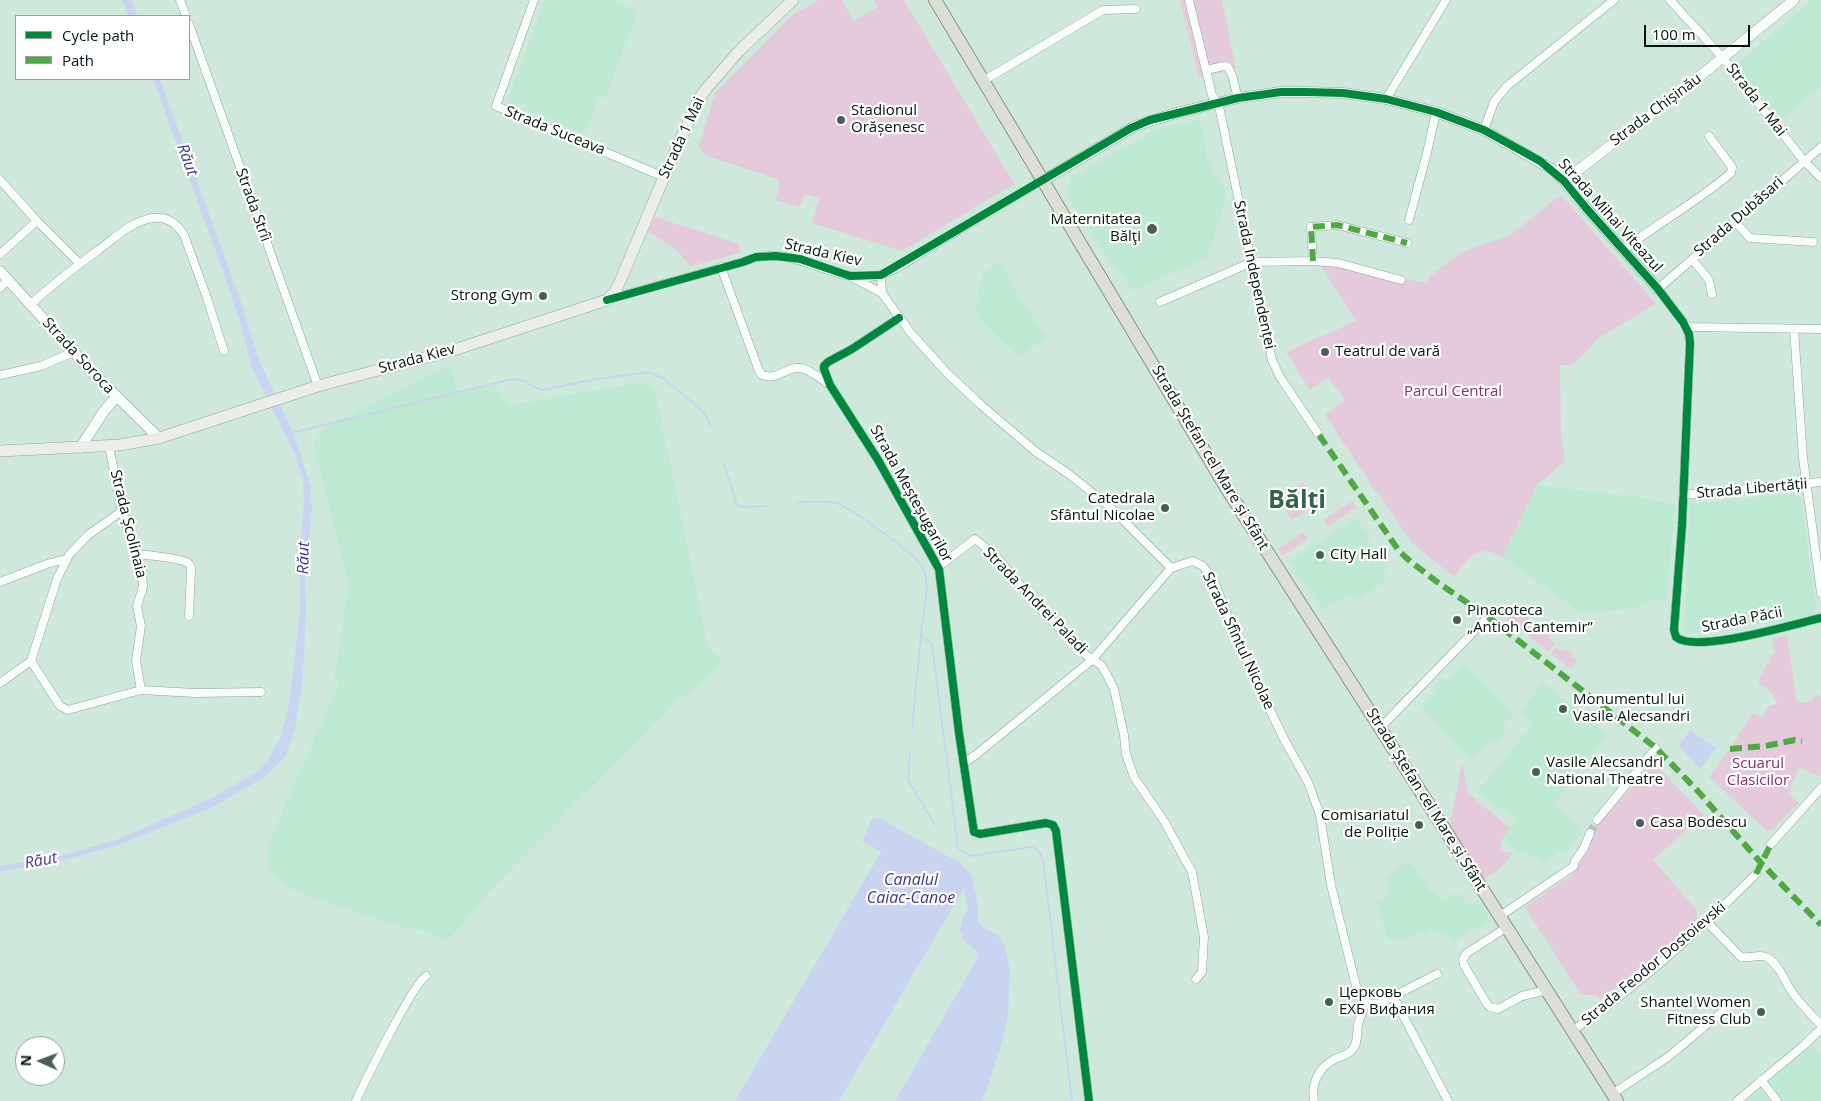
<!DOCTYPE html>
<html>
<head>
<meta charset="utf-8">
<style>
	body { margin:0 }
	#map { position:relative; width:1821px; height:1101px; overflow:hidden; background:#cee9db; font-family:"Open Sans",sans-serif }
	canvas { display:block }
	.legend { position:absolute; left:15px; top:15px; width:175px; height:65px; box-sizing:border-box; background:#fff; border:1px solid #9aa19d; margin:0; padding:6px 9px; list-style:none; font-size:15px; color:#02140b }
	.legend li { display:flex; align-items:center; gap:10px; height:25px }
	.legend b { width:25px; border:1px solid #9aa19d }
	.north { position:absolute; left:15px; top:1036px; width:50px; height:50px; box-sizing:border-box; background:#fff; border:1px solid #9aa19d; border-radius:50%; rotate:272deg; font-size:14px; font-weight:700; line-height:20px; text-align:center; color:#02140b }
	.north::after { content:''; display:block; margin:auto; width:18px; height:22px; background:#495f54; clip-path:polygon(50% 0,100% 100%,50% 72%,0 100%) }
	.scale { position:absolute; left:1644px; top:25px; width:106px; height:22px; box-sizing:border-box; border:2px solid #02140b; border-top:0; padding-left:6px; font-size:15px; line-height:18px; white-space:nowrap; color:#02140b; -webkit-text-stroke:4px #fff; paint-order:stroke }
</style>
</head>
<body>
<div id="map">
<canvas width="1821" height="1101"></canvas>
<ul class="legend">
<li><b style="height:6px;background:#00873e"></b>Cycle path</li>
<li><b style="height:6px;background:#4fa841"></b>Path</li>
</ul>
<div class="north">N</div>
<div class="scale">100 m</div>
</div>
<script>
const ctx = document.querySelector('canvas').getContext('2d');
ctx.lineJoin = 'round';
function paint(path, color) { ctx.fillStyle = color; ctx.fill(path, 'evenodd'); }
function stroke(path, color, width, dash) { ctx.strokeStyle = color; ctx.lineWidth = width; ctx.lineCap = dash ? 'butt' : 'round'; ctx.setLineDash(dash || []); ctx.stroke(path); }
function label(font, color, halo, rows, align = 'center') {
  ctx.font = font + ' "Open Sans",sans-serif'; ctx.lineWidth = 4.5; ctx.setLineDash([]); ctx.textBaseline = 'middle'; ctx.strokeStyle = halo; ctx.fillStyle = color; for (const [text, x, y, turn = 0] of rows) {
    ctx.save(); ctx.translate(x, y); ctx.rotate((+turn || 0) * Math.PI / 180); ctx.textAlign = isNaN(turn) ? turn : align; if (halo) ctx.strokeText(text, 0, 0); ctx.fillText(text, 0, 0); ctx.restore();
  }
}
paint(new Path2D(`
	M545 0H614L638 10 605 99 598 98 585 134 507 102Z
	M1812 0H1821V88L1781 120 1735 65Z
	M1200 120 1207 154 1205 155 1224 187 1226 199 1207 258 1133 291 1115 264 1111 267 1067 195 1070 178 1156 129Z
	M1002 263 1011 282 1014 281 1016 283 1011 286 1013 289 1014 288 1047 339 1018 356 974 314 982 276 984 273 997 264Z
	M451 365 458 394 494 383 509 405 632 384H648L655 389 708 648 721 658 718 667 687 695 684 694 488 893 464 923 446 942 424 931 406 927 402 928 306 895 287 887 267 869 268 844 340 681 334 679 349 585 313 444 327 426Z
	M1537 485 1639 497 1675 505 1666 601 1652 600 1637 608 1581 613 1503 557Z
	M1800 493 1817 617 1684 634 1690 504Z
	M1356 518 1369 536 1367 537 1383 562 1389 567 1382 575 1386 579 1384 583 1358 599 1354 600 1351 595 1323 610 1288 561Z
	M1464 663 1515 713 1501 728 1505 733 1494 744 1490 740 1470 760 1420 706 1435 691 1432 688 1442 677 1446 680Z
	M1543 682 1608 734 1554 804 1581 828V834L1564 856 1558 851 1555 853V856L1552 859 1550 858 1544 865 1530 854 1519 853 1503 838 1518 819 1503 808 1501 810 1477 792 1532 725 1519 714Z
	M1409 861 1425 880 1430 892 1434 891 1441 901 1454 893 1460 894 1468 905 1478 900 1490 920 1453 942 1450 936 1431 930 1423 935 1418 933 1409 938 1408 937 1400 940 1399 937 1389 941 1375 902 1383 900 1386 895 1392 893 1385 876 1391 875V872Z
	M1811 1046 1821 1056V1101H1780L1766 1083Z
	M1764 1087 1774 1101H1748Z`), '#beead3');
paint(new Path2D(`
	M819 0H842L854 21 878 7 874 0H904L1014 184 902 251 812 223 819 200 818 198 804 194 800 207 776 200 780 185 778 179 707 156 699 147 715 93 791 16Z
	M1180 0H1222L1236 68 1199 78Z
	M1561 195 1656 304 1600 337 1573 365H1560L1561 434 1565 461 1537 485 1503 557C1475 543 1471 557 1454 577L1412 543 1377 491 1376 492 1325 415 1345 400 1328 377 1310 390 1286 352 1356 321 1321 266 1332 264 1426 283 1430 276 1462 252 1510 235Z
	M655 217 739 244 740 253 691 266 676 250 648 231Z
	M1303 482 1317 504 1292 520 1278 498Z
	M1353 501 1357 507 1327 527 1323 520Z
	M1303 532 1308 539 1282 556 1278 549Z
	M1511 612 1518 616 1521 613 1529 619 1527 622 1532 626 1526 634 1506 619Z
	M1534 629 1540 634 1543 630 1551 636 1549 639 1555 644 1549 651 1528 636Z
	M1787 635 1797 703 1813 701V697L1821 695V777L1799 767 1789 795 1799 803 1772 830 1767 831 1709 777 1730 749 1753 713 1761 718 1769 706 1777 704C1774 693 1768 689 1758 683L1769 660V656L1775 654 1772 638Z
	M1556 647 1562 651 1565 648 1573 654 1571 657 1577 661 1571 669 1551 654Z
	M1462 762 1468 793 1510 828 1502 840 1500 848C1504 853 1507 854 1513 852L1501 868 1482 880 1450 825Z
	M1656 765 1704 815 1653 860 1696 909 1697 923 1600 999 1597 995H1581L1525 907 1572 875 1590 847 1595 827 1650 768Z`), '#e4cadb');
paint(new Path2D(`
	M122 0H132L137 16H128Z
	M153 79H160L239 296 259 360 295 437 311 487 312 511 305 578 306 609 303 677 295 728 286 756 266 776 211 808 116 846 45 865 0 871V866L60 856 116 840 214 797 253 774 266 761 280 740 289 705 300 614V550L304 503 303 481 296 457 252 368 239 319 224 274Z
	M1690 730 1716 748 1700 769 1679 746Z
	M875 818H879L960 863 971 874 978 905V921L981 926 999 936 1004 945 1010 970 1008 1015 1001 1046 983 1101H895L976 961 977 954 975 949 964 941 960 930 964 914 968 912 964 888 839 1101H735L881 852 862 841 872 819Z`), '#c9d4f1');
stroke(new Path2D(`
	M291 433 513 379 524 381 534 387 543 390 591 380 648 372 663 378 704 412 711 426
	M724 464 737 505 742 507 769 506
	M798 502C810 502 824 500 836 503 851 508 919 556 924 570 931 589 922 615 921 635L932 644 958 847 961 851 971 856 1030 847C1038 848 1040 852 1043 860L1072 1101
	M912 730 921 635
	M910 751 908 780 935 825`), '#c9d4f1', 2);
stroke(new Path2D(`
	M1590 833 1597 820`), '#afc9bc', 8, [8, 4]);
const minor = new Path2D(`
	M180 0 186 16
	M534 0 496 106 664 177
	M1189 0 1212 95 1218 103 1220 111 1272 360 1280 377 1319 435
	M1670 0 1723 58 1804 161 1821 178
	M189 24 318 386
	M1206 70 1224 66 1228 67 1232 75 1238 98
	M983 81 1103 10 1136 9
	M1386 99 1446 0
	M1484 130 1494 102 1507 86 1614 0
	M1821 147 1658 289 1687 327 1690 343 1682 526 1674 630 1676 637C1695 654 1794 624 1821 618
	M0 180 37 221 79 263
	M1409 220 1427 153 1436 112
	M1734 221 1750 238 1813 242
	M1623 250C1658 223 1697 202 1731 173L1732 167 1709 136
	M0 254 37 221
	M1692 259 1709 280 1712 294
	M1313 261 1311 227 1337 225 1407 243
	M721 267 759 371 762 375C778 381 787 366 800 368 810 369 822 380 830 385
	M881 275 882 293 910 332 947 373 981 405 1035 451 1070 475 1110 507 1171 568 1193 561 1203 566 1214 581 1242 652 1284 739 1308 782 1320 815 1331 885 1356 986 1359 996 1365 1002
	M853 278 882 293
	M0 288 8 280
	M609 299 743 262C793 241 823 280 869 277 893 275 916 255 937 243 972 222 1007 202 1042 181
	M1160 302 1252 262 1313 261 1338 263 1401 280
	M31 304C52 285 74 268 97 251 114 239 131 221 153 218 167 216 177 224 184 235L207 298 224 351
	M899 318 852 349 828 362 824 366V369L830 385 878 460 939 569 959 733 974 832 980 834 1046 823 1053 825 1056 831 1089 1101
	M1687 327 1821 329
	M1794 329 1803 458 1821 593
	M0 375 41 366 73 352
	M109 446 122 511 142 573 143 587 137 606 141 626 136 661 141 690
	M1682 495 1821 482
	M136 554C146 555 181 558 188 563 191 566 191 567 191 570L189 616
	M938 567 975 539 995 555 1043 612 1087 656 1101 665 1107 675 1114 689 1124 735 1126 754 1134 777 1164 821 1192 872 1204 937 1202 972 1196 979
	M0 582 47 564 66 559
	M31 661 60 706 68 710 141 690 195 693 261 692
	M0 683 31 661 57 579 69 555 88 535 122 511
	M1380 728 1484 621
	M964 763 977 754 1092 660 1171 568
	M1597 820 1656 748
	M1771 844 1821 788
	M1500 916 1574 866 1575 861 1584 848 1590 833
	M1707 922 1741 957C1749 959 1760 953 1768 958 1779 965 1784 979 1790 989 1798 1002 1811 1014 1821 1025
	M1507 927 1467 953 1463 959 1464 965 1487 1004 1490 1007 1498 1009 1522 996 1547 990
	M1394 998 1448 1101
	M1365 1002 1372 1004 1380 1003 1437 974
	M1572 1031C1638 986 1700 930 1756 874
	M1761 1080 1777 1101
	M1612 1094 1668 1057 1728 1007
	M356 1101C364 1083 414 982 426 976
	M1314 1101C1311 1083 1319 1067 1335 1059 1340 1057 1348 1055 1352 1050 1358 1045 1357 1032 1358 1024 1360 1016 1364 1011 1365 1002
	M1737 1101 1803 1046 1821 1029`);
const tertiary = new Path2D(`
	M1042 181 1135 126 1176 113 1238 98 1281 92H1306L1343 93 1386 99 1436 112 1484 130 1553 170 1564 181 1586 208 1658 289
	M1564 181 1684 89 1794 0
	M0 271 90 370 159 438
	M80 448 104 411 116 397`);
const secondary = new Path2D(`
	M0 451 120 445 159 438 318 386 457 349 607 300 615 292 622 277 664 177 698 100 706 89 739 51 793 0`);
const primary = new Path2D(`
	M935 0 1227 489 1370 712 1617 1101`);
stroke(minor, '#90a59a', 9);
stroke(tertiary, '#90a59a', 11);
stroke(secondary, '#90a59a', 12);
stroke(primary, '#889481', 14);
stroke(minor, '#f8fcfa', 8);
stroke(tertiary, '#f8fcfa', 10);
stroke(secondary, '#eaede8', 11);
stroke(primary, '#dcdfd6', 12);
stroke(new Path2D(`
	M1313 261 1311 227 1337 225 1407 243
	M1319 435 1399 551 1411 562 1440 584 1488 617 1656 748 1696 789 1762 864 1821 925
	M1730 749 1765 746 1795 740 1802 741
	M1756 874 1771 844`), '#4fa841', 6, [12, 6]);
stroke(new Path2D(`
	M607 300 743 262 756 257 776 256 800 259 850 276 881 275 1131 128 1150 120 1238 98 1281 92H1306L1343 93 1386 99 1436 112 1484 130 1540 161 1564 181 1586 208 1658 289 1683 322 1689 334 1690 343 1682 526 1674 630 1676 637C1695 654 1794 624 1821 618
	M899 318 852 349 828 362 824 366V369L830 385 878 460 939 569 959 733 974 832 980 834 1046 823 1053 825 1056 831 1089 1101`), '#00873e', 8);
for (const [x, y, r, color] of [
	[841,120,5,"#495f54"],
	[1152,229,6,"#495f54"],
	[543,296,5,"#495f54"],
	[1325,352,5,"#495f54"],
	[1165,508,5,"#495f54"],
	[1320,555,5,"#495f54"],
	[1457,620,5,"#495f54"],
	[1563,709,5,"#495f54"],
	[1536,772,5,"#495f54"],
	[1640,823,5,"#495f54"],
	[1419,825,5,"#495f54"],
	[1329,1002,5,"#495f54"],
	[1761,1012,5,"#495f54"]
]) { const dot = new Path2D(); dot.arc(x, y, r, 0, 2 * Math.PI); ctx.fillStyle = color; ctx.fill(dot); stroke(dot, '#fff', 2); }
label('15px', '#02140b', '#fff', [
	["Strada 1 Mai",1756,100,52],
	["Strada Chișinău",1656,110,-37],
	["Strada Suceava",555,131,22],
	["Strada 1 Mai",682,138,-65],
	["Strada Strîi",253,205,70],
	["Strada Mihai Viteazul",1610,216,48],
	["Strada Dubăsari",1739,217,-41],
	["Strada Kiev",823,253,13],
	["Strada Independenței",1254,275,78],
	["Strada Soroca",78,356,47],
	["Strada Kiev",417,359,-15],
	["Strada Ștefan cel Mare și Sfânt",1210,458,59],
	["Strada Libertății",1752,489,-5],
	["Strada Meșteșugarilor",911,494,61],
	["Strada Școlinaia",128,524,76],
	["Strada Andrei Paladi",1035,601,46],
	["Strada Păcii",1742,620,-11],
	["Strada Sfîntul Nicolae",1238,641,65],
	["Strada Ștefan cel Mare și Sfânt",1426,800,58],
	["Strada Fеodor Dostoievski",1654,964,-40]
]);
label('15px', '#02140b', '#fff', [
	["Stadionul",851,111],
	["Orășenesc",851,128],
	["Maternitatea",1141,220,"right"],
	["Bălţi",1141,237,"right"],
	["Strong Gym",533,296,"right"],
	["Teatrul de vară",1335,352],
	["Catedrala",1155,499,"right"],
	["Sfântul Nicolae",1155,516,"right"],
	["City Hall",1330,555],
	["Pinacoteca",1467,611],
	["„Antioh Cantemir”",1467,628],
	["Monumentul lui",1573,700],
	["Vasile Alecsandri",1573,717],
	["Vasile Alecsandri",1546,763],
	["National Theatre",1546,780],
	["Comisariatul",1409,816,"right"],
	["de Poliție",1409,833,"right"],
	["Casa Bodescu",1650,823],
	["Церковь",1339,993],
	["ЕХБ Вифания",1339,1010],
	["Shantel Women",1751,1003,"right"],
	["Fitness Club",1751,1020,"right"]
], 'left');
label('15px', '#872e6c', '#fff', [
	["Parcul Central",1453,392],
	["Scuarul",1758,764],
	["Clasicilor",1758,781]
]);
label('italic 16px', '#3f3790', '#fff', [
	["Răut",187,160,70],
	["Răut",304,558,-89],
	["Răut",41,861,-11],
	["Canalul",911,880],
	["Caiac-Canoe",911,898]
]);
label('bold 25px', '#34634c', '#fff', [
	["Bălți",1297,501]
]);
</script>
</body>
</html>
